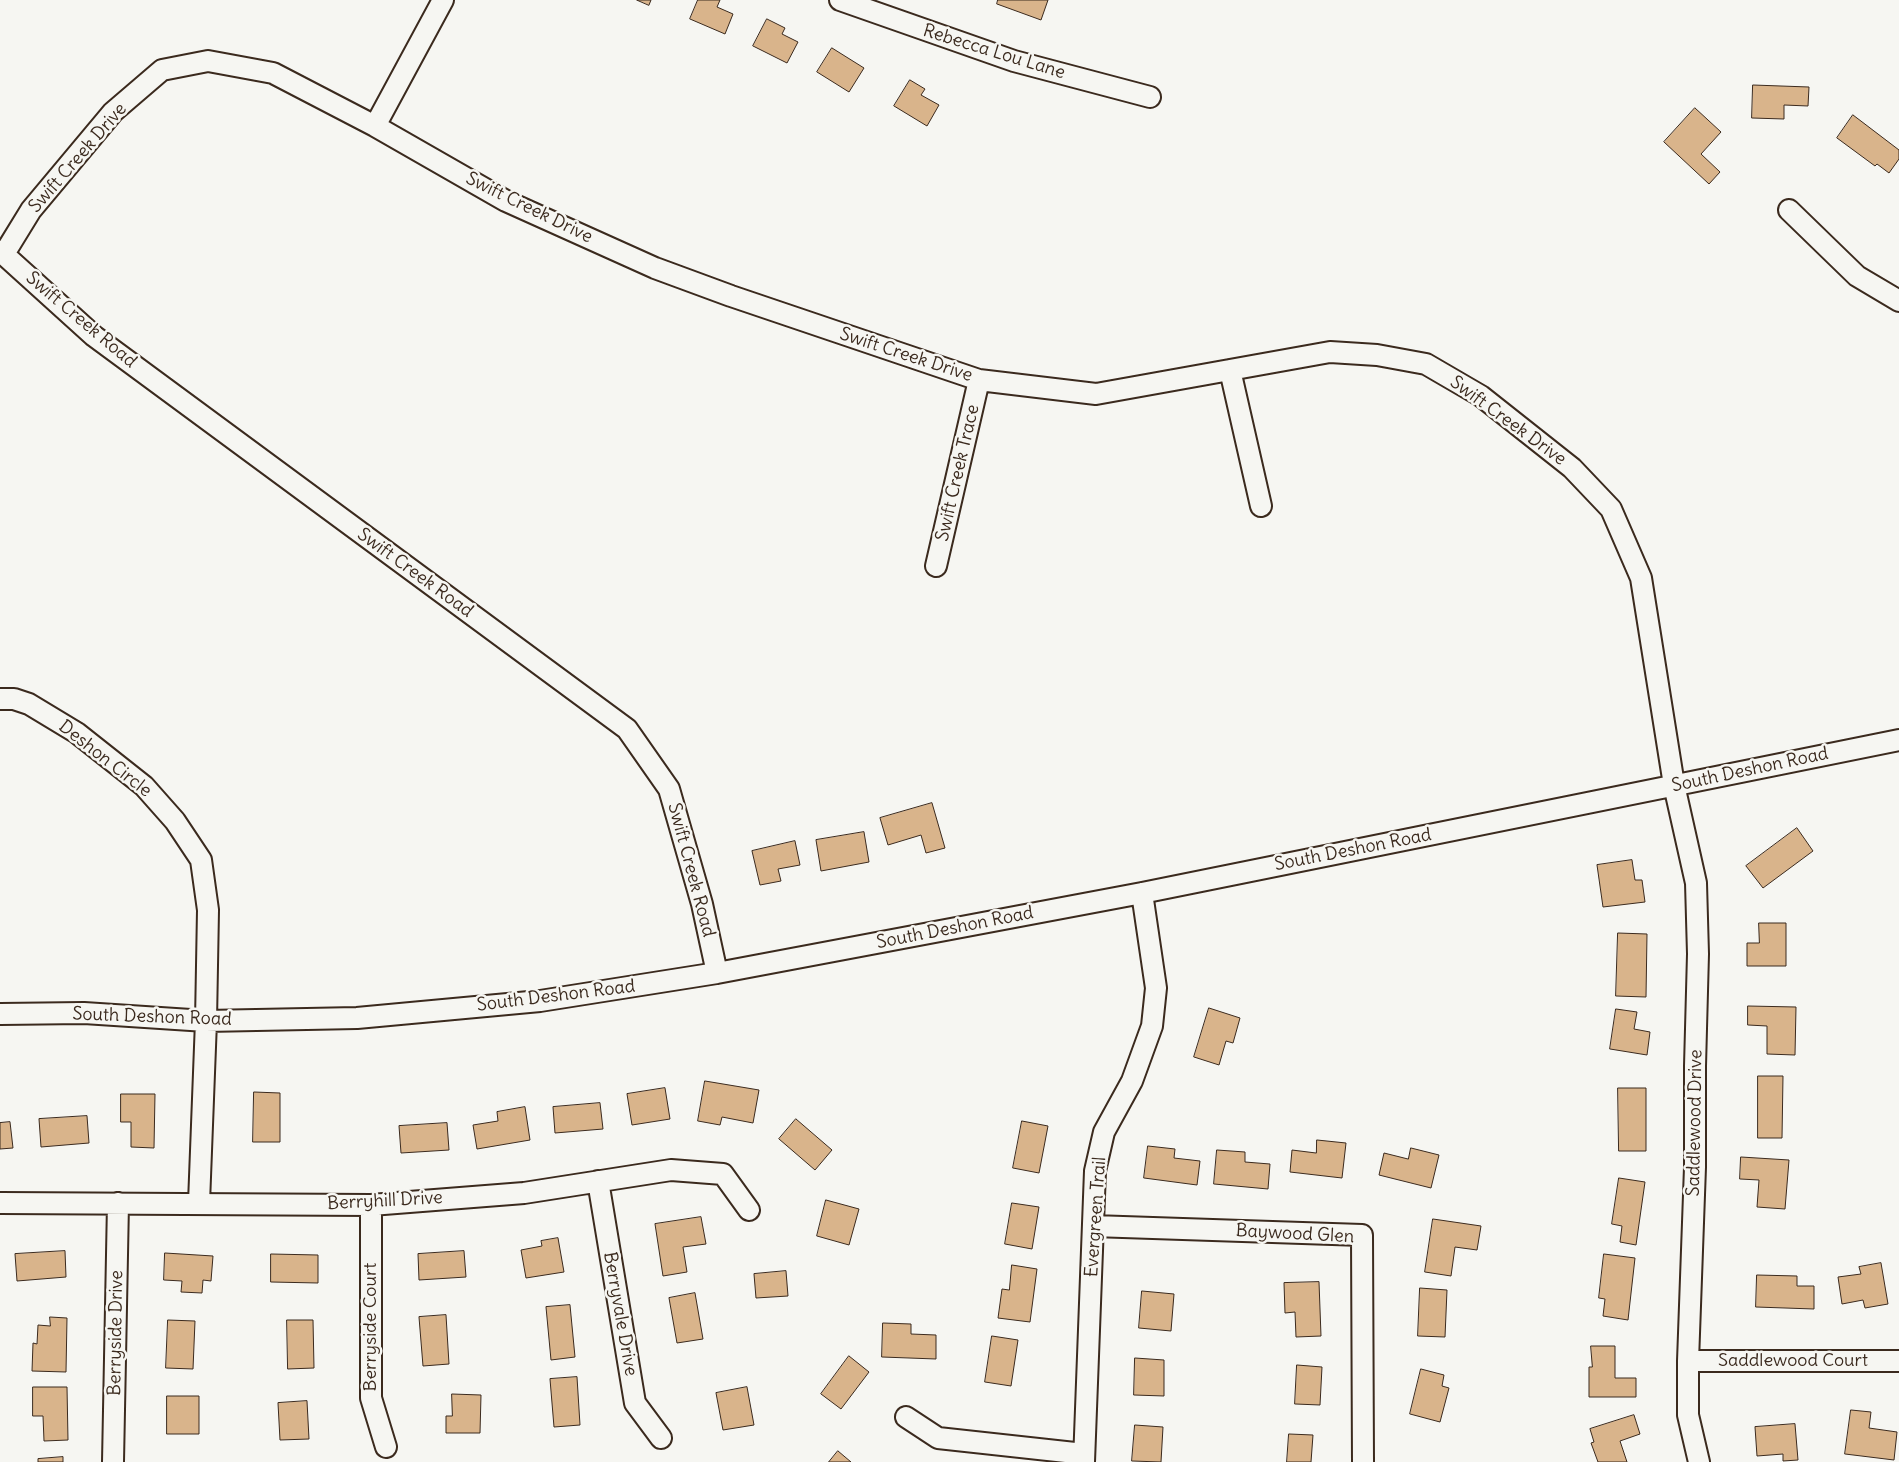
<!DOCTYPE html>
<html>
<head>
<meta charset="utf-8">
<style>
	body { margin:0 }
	canvas { display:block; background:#f6f6f2 }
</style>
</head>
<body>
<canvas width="1899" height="1462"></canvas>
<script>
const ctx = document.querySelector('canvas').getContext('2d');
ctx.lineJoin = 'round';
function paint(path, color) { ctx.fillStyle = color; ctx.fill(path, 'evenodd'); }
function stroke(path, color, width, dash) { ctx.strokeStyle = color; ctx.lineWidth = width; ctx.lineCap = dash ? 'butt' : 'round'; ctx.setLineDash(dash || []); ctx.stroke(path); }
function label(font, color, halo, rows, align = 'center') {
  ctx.font = font + ' Delius,sans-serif'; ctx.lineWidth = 5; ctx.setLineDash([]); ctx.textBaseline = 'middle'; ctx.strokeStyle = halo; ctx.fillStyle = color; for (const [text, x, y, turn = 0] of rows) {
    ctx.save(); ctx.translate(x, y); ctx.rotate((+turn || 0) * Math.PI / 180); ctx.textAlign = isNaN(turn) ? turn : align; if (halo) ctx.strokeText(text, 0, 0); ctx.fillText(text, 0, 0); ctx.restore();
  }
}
const building = new Path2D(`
	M637 0H651L649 5Z
	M698 0H720L717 7 733 14 725 34 690 19Z
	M998 0H1048L1041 20 997 4Z
	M767 19 785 28 782 34 798 42 787 63 753 46Z
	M832 48 864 68 849 92 817 72Z
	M910 80 925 89 921 95 939 105 927 126 894 106Z
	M1753 85 1809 87 1808 106 1784 105V119L1752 118Z
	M1695 108 1721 132 1701 154 1720 172 1709 184 1664 142Z
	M1853 115 1899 150V159L1889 173 1877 164 1875 166 1837 138Z
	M932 803 945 848 926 853 921 835 888 845 880 818Z
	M1797 828 1813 851 1763 888 1746 866Z
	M864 832 869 862 821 871 816 840Z
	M795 841 800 865 778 869 781 881 760 885 752 851Z
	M1632 860 1635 880H1642L1645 902 1603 907 1597 865Z
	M1759 923H1786V966H1747V943H1759Z
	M1618 933 1647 934 1646 997 1616 996Z
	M1748 1006 1796 1007 1795 1055 1767 1054V1026L1748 1025Z
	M1209 1008 1240 1018 1233 1043 1226 1041 1219 1065 1194 1057Z
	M1616 1009 1637 1012 1634 1029 1650 1032 1647 1055 1610 1049Z
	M1758 1076H1783L1782 1138H1758Z
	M705 1081 759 1090 753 1123 722 1117 720 1125 698 1121Z
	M665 1088 670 1119 632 1125 627 1094Z
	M1618 1088H1646V1151H1619Z
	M254 1092 280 1093V1142H253Z
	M121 1094H155L154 1148 131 1147V1122H121Z
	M600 1103 603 1129 555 1133 553 1107Z
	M525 1107 530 1140 477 1149 473 1125 498 1121 497 1112Z
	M87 1116 89 1143 41 1147 39 1119Z
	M796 1119 832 1150 815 1170 779 1139Z
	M1022 1121 1048 1126 1039 1173 1013 1168Z
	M10 1122 13 1148 0 1149V1123Z
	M447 1123 449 1150 401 1153 399 1126Z
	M1317 1140 1346 1143 1342 1178 1290 1172 1292 1150 1316 1153Z
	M1148 1146 1175 1149 1174 1158 1200 1161 1197 1185 1144 1178Z
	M1411 1148 1439 1155 1431 1188 1379 1175 1384 1153 1408 1159Z
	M1217 1150 1245 1152V1162L1270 1164 1268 1189 1214 1184Z
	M1741 1157 1789 1160 1785 1209 1757 1207 1759 1180 1740 1179Z
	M1619 1178 1645 1182 1636 1245 1620 1242 1622 1226 1612 1224Z
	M826 1200 859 1209 849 1245 817 1236Z
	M1012 1203 1039 1207 1032 1249 1005 1244Z
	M701 1217 706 1244 683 1247 687 1272 663 1276 655 1224Z
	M1433 1219 1481 1226 1477 1250 1455 1247 1451 1276 1425 1272Z
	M558 1238 564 1272 526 1278 521 1250 542 1246 541 1241Z
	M65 1251 66 1277 17 1281 15 1254Z
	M464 1251 466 1277 419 1280 418 1254Z
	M165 1253 213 1256 211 1281 203 1280 202 1293 181 1292 182 1281 164 1280Z
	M271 1254 318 1255V1283L271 1282Z
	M1604 1254 1635 1258 1628 1320 1603 1316 1605 1299 1599 1298Z
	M1881 1263 1888 1304 1865 1308 1863 1300 1842 1304 1838 1277 1861 1274 1859 1267Z
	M1012 1265 1037 1269 1030 1322 998 1318 1002 1289 1009 1290Z
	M786 1271 788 1296 756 1298 754 1274Z
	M1757 1275 1797 1276V1286H1814V1309L1756 1307Z
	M1319 1282 1321 1336 1296 1337 1295 1312 1285 1313 1284 1283Z
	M1420 1288 1447 1290 1445 1337 1418 1336Z
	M1142 1291 1174 1294 1171 1331 1139 1328Z
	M695 1293 703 1339 677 1343 669 1298Z
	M570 1305 575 1357 551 1360 546 1307Z
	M446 1315 449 1364 423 1366 419 1317Z
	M50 1317 67 1318 66 1372 32 1371 33 1343 37 1344 38 1325 50 1326Z
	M168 1320 195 1321 193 1369 166 1368Z
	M287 1320H313L314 1368 288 1369Z
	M883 1323 911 1324V1334L936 1335V1359L882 1357Z
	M992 1336 1018 1340 1011 1386 985 1382Z
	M1591 1346H1615V1378H1636V1397H1589V1367H1592Z
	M849 1356 869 1372 841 1409 821 1394Z
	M1135 1358 1164 1360V1396L1134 1395Z
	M1297 1365 1322 1367 1320 1405 1295 1404Z
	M1421 1369 1444 1375 1442 1386 1449 1388 1440 1422 1410 1414Z
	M577 1377 580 1425 554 1427 550 1379Z
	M33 1387H67L68 1440 44 1441 43 1416H33Z
	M747 1387 754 1425 723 1430 716 1393Z
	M452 1394 481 1395 480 1433H446V1416H452Z
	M167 1396H199V1434H167Z
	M307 1401 309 1439 280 1440 278 1403Z
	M1851 1410 1871 1412 1869 1428 1897 1432 1894 1460 1845 1454Z
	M1634 1415 1640 1434 1620 1441 1627 1462H1598L1591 1443 1594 1442 1590 1429Z
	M1795 1424 1798 1460 1783 1461V1454L1757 1456 1755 1427Z
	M1135 1425 1163 1427 1161 1462 1132 1461Z
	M1289 1434 1313 1435 1311 1462H1287Z
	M838 1451 851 1462H829Z
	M63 1457V1462H38V1459Z`);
paint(building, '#d9b48b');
stroke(building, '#3b2a1e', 1);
const minor = new Path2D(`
	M840 0 1014 61 1150 97
	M375 126 443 0
	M1789 210 1857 276 1899 301
	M0 251 94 336 627 729 669 789 702 904 717 973
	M4 254 31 210 113 112 162 70 208 61 273 73 375 126 506 201 655 268 731 296 979 380 1096 394 1330 352 1377 355 1426 364 1481 396 1572 468 1611 509 1641 578 1674 785 1696 883 1698 954 1695 1066V1167L1688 1361V1415L1699 1462
	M1230 370 1261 506
	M936 566 979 380
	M0 699H14L29 704 77 733 144 786 175 821 201 860 208 910 206 1021 199 1203
	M0 1014 84 1013 206 1021 357 1018 540 1001 717 973 1142 893 1899 740
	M598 1181 635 1403 661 1438
	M0 1203 371 1205 524 1193 671 1170 723 1174 749 1210
	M371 1205V1398L386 1447
	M1093 1226 1362 1235 1363 1462
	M1688 1361H1899
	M906 1417 938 1438 1084 1454
	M113 1462 118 1203
	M1084 1462 1095 1171 1104 1132 1132 1081 1152 1026 1156 988 1142 893`);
stroke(minor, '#3b2a1e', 24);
stroke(minor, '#f6f6f2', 20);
label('18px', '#3b2a1e', '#f6f6f2', [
	["Rebecca Lou Lane",994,52,17],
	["Swift Creek Drive",78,158,-49],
	["Swift Creek Drive",529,208,26],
	["Swift Creek Road",81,320,40],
	["Swift Creek Drive",906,355,18],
	["Swift Creek Drive",1508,421,36],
	["Swift Creek Trace",958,473,-77],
	["Swift Creek Road",415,573,36],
	["Deshon Circle",105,759,38],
	["South Deshon Road",1750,770,-12],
	["South Deshon Road",1353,850,-11],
	["Swift Creek Road",691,870,75],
	["South Deshon Road",955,928,-11],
	["South Deshon Road",556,996,-7],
	["South Deshon Road",152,1017,2],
	["Saddlewood Drive",1695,1123,-89],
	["Berryhill Drive",385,1201,-3],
	["Evergreen Trail",1096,1217,-86],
	["Baywood Glen",1295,1234,3],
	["Berryvale Drive",620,1314,80],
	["Berryside Court",371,1327,-90],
	["Berryside Drive",116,1333,-89],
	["Saddlewood Court",1793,1361]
]);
</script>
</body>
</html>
